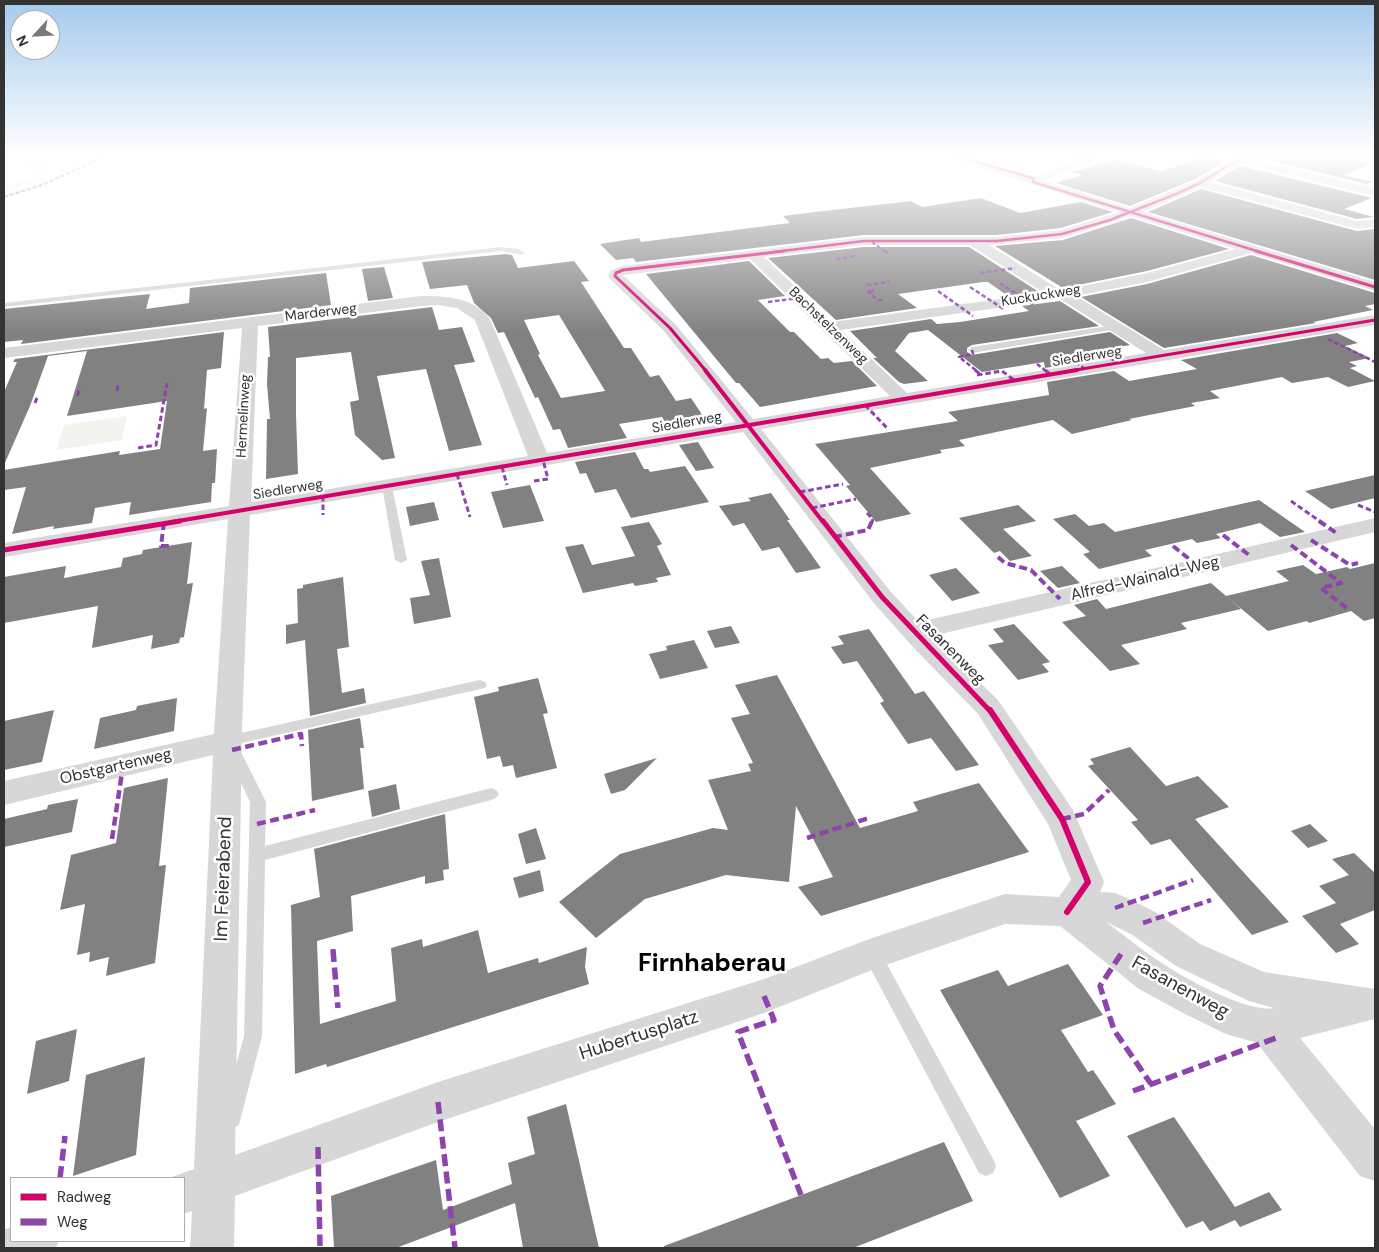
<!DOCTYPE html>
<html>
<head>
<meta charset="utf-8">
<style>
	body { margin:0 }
	#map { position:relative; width:1379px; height:1252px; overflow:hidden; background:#fff; font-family:"DM Sans",sans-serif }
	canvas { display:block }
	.frame { position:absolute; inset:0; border:5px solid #333; pointer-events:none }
	.legend { position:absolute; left:10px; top:1177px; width:175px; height:65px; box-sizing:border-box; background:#fff; border:1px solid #adadad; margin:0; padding:6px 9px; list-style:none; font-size:15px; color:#333 }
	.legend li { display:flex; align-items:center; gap:10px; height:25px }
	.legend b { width:25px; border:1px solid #adadad }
	.north { position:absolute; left:10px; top:10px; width:50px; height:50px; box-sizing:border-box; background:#fff; border:1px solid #adadad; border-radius:50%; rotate:245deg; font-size:14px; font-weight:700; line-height:20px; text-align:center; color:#333 }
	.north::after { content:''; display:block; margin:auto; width:18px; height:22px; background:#7a7a7a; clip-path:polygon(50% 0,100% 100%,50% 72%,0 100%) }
</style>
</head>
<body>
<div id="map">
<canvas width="1379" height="1252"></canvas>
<div class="frame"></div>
<ul class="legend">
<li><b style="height:6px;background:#d6006c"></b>Radweg</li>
<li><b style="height:6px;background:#8e44ad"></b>Weg</li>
</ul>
<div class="north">N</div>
</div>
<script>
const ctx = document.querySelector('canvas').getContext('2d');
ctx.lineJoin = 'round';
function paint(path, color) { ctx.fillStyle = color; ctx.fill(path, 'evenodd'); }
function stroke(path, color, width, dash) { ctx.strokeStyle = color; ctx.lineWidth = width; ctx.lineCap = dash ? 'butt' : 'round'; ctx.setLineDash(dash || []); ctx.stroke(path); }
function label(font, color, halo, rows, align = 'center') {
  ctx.font = font + ' "DM Sans",sans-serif'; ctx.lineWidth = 5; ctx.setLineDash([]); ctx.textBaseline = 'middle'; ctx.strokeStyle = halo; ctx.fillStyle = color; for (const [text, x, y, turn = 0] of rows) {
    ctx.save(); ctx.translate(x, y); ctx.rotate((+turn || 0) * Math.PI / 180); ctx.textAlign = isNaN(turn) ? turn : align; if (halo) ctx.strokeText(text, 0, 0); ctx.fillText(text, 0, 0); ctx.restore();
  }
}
paint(new Path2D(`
	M18 157H46L45 162 51 169 49 179 52 181 4 197V186L27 179 34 174V170L18 159Z
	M127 416 122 440 57 450 64 425Z`), '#f1f5ed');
stroke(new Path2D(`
	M4 190 28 182 40 174V171L32 164 30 156`), '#ddebf3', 3);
paint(new Path2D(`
	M1251 156H1338L1370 164 1343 175 1373 182 1367 184Z
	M1206 157 1224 162 1195 179 1130 206 1056 183 1083 175 1073 172 1115 160 1161 171Z
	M1240 166 1372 198 1344 209 1374 217 1357 219 1215 181Z
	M1201 189 1357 231 1375 229V280L1148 212Z
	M981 198 1020 213 1081 202 1113 212 1061 228 997 235H864L636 262 633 258 616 260 600 244 639 238 641 242 790 223 783 216 807 213 911 201 922 207Z
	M1131 218 1229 249 1147 271 1063 288 995 246 1063 240Z
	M864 247H969L1039 292 1008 296 988 282H983L898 294 917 308 836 320 768 258Z
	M506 254 512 255 518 268 574 261 589 281 581 282 624 348H631L650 377 659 375 676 401 691 398 705 419 686 422 689 428 671 431 662 417 619 424 627 438 568 448 560 429 553 430 538 397 535 398 504 332 498 333 491 318 474 303 467 285 430 289 422 262ZM559 315 604 389 605 391 561 398 538 355 540 354 524 320Z
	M1251 255 1375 293V304L1365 306 1373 310 1313 322 1316 323 1164 348 1081 297 1147 284Z
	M749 261 785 296 758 300 790 332H794L821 359 828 358 834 363 852 361 877 386 760 407 739 383H736L646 274Z
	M384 267 393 298 368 301 362 269Z
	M326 273 331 305 21 344 23 340 4 342V309L150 294 146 309 189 303 190 288Z
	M1060 301 1099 326 972 345 967 348V352L972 355 1110 332 1130 345 1086 353 1096 359 1045 368 1044 362 982 372 928 330 909 333 895 351 928 381 904 384 899 382 873 358H877L850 331 931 319 937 324 960 322 1029 311 1022 306Z
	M432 307 439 330 462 327 475 362 454 365 482 445 449 451 426 369 377 376 395 458 382 460 355 435 350 402 359 400 351 352 296 358V415L298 474 266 479 267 419H270L267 384 268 357H270L268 327Z
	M224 332 221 368 207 370 204 409 207 408 203 451 217 449 215 483H212L211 502 129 515 131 502 95 508 92 523 53 529 54 526 12 534 26 487 4 490V470L120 451 119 455 160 449 167 401 67 416 87 351 48 356 30 406 4 465V392L17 362H13L15 359Z
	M1337 333 1358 343 1345 346 1370 358 1349 362 1357 366 1350 368 1375 381 1348 387 1328 377 1292 383 1282 377 1210 391 1220 398 1191 403 1195 406 1129 419 1132 420 1072 434 1053 420 959 440 965 446 940 450 942 453 870 468 911 514 876 522 846 486 850 485 815 444 958 421 948 412 1049 395 1047 382 1114 371 1129 381 1197 369 1181 360Z
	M698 442 714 468 696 471 679 445Z
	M635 452 644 469H648L650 472 685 466 709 502 631 518 616 489 595 493 586 473 580 474 575 462Z
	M1375 475V498L1331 509 1305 491Z
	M530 485 544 521 503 528 491 492Z
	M771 493 790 520H787L821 568 796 573 779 547 762 551 744 523 733 526 719 506 751 501 748 498Z
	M1259 500 1305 532 1280 537 1260 523 1216 534 1221 538 1197 543 1192 539 1145 550 1152 556 1099 569 1083 554 1090 552 1053 519 1075 514 1089 526 1104 523 1115 532Z
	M434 502 439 520 410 526 406 507Z
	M1018 505 1036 521 1003 529 1032 556 1010 561 1000 551 994 553 959 518Z
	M649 522 662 544 657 546 671 575 656 578 658 582 635 586 633 583 583 593 565 547 583 544 592 565 635 556 621 527Z
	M192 542 187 584 193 583 184 637 180 638 179 643 151 649 153 635 92 648 98 606 4 623V577L66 566 64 578 121 567 123 558 142 554 143 550Z
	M439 558 451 617 414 624 410 598 430 595 421 561Z
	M1375 563V618L1364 621 1351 611 1309 623 1307 621 1268 631 1226 596 1289 581 1276 571 1303 565 1316 574 1347 567 1350 569Z
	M1062 566 1080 583 1058 588 1040 571Z
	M956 568 980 593 952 601 929 575Z
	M343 577 349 647 337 649 342 693 364 688 366 703 310 716 305 640 286 644V625L298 623 297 589 303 588V585Z
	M1211 583 1241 609 1181 623 1187 629 1121 645 1140 664 1110 671 1062 622 1086 616 1074 605 1097 599 1106 609Z
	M1014 624 1050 662 1042 664 1049 672 1018 680 988 645 1004 642 993 629Z
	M731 626 740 643 715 648 707 631Z
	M869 629 915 694 924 691 979 765 956 771 931 738 908 744 880 703 884 701 857 661 843 664 831 647 844 644 838 636Z
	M694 640 708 668 660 679 649 654 667 650 666 646Z
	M777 675 860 828 918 811 913 802 979 783 1029 852 821 916 798 887 833 877 796 806 789 882 726 875 645 899 596 938 559 902 620 854 713 828 728 830 708 780 751 771 748 764 753 763 731 718 750 714 735 685Z
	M538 678 548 713 543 714 557 768 516 778 513 765 503 767 500 756 487 759 474 697 499 691 498 687Z
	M177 698 174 731 94 749 100 718 136 710 137 706Z
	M54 710 42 762 4 770V721Z
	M360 718 364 748H360L364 789 312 801 308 730Z
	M1130 747 1166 786 1198 776 1229 807 1195 819 1289 922 1252 935 1170 839 1151 845 1131 822 1138 820 1088 766 1094 764 1090 759Z
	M657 758 625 790 611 794 604 774Z
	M168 778 159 866 166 865 155 963 106 976 109 957 89 962 90 952 77 955 85 904 60 910 71 855 116 843 124 788Z
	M396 784 400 809 372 817 368 791Z
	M78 799 72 832 4 847V819L47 809 48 805Z
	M445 814 449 869 443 870 444 880 425 884V876L351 896 353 931 317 941 320 1024 396 1001 391 948 422 939 423 947 478 930 488 973 538 958 539 963 587 947 585 967 589 984 327 1067 326 1064 295 1074 291 905 320 897 314 849Z
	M1310 824 1328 841 1308 848 1291 831Z
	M536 828 546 859 526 864 518 834Z
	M1354 853 1375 873V910L1340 924 1359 944 1336 953 1302 916 1336 903 1319 886 1349 875 1332 859Z
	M540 870 544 891 519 898 513 878Z
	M1068 964 1103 1015 1061 1030 1088 1072 1093 1070 1116 1104 1076 1121 1110 1176 1060 1198 940 990 998 970 1008 986Z
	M77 1029 69 1081 27 1094 36 1041Z
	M145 1057 136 1155 73 1176 86 1075Z
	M566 1104 599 1248H523L515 1203 396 1248H334L331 1196 436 1160 443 1210 512 1184 508 1163 535 1154 527 1117Z
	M1174 1117 1235 1207 1269 1192 1282 1210 1240 1227 1235 1220 1210 1231 1203 1221 1186 1228 1127 1136Z
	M944 1142 973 1201 853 1248H664V1246Z`), '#818181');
paint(new Path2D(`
	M501 247 518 249 525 253 522 255 501 251 4 307V303Z
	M1115 325 1119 327 1118 329 972 353 968 350 972 347Z
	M387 483 392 486 407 560 401 563 395 560 382 486Z
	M480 680 485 682 487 685 485 688 237 744 266 802 265 846 491 788 496 790 499 794 496 798 491 800 265 860 262 1036 239 1125 232 1128 225 1125 222 1118 244 1036 250 802 221 741 223 737Z
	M872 946 878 948 993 1159 996 1166 993 1173 986 1176 979 1173 866 960 863 954 866 948Z`), '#d7d7d7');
paint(new Path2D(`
	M944 156H962L1033 178 1083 156H1099L1044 181 1130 208 1196 181 1236 156H1249L1248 158 1375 188V196L1241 163 1210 182 1357 221 1375 219V227L1357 229 1201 187 1143 212 1375 282V291L1251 253 1147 282 1076 296 1164 350 1375 315V325L761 429 891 592 919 622 1375 518V532L932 636 998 700 1073 810 1104 882 1100 892 1115 893 1127 898 1155 912 1200 944 1264 972 1375 989V1019L1300 1038 1375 1129V1181L1360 1176 1257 1043 1226 1034 1183 1013 1139 989 1060 926 1005 924 877 968 764 1013 438 1122 235 1196 234 1248H190L192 1211 184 1214V1178H169L194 1169 213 755 4 805V781L214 734 228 519 4 557V543L229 506 242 328 4 358V348L421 296C446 296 474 297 490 319L547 453 736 422 664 331 610 279 608 276 611 270 623 266 864 237H997L1061 230 1119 212ZM1131 216 1236 249 1147 273 1063 290 1055 287 989 245 1062 238ZM864 245H970L1044 293 832 322 764 257ZM750 259 890 396 753 419 676 325 623 275ZM1060 299 1146 353 907 393 841 330ZM438 305 457 308 475 320 528 456 251 502 258 326 421 306ZM743 432 873 602 912 646 978 714 1048 824 1071 880 1059 897 1005 894 872 938 764 979 438 1082 235 1155 242 729 250 515ZM1106 922 1131 934 1176 966 1249 1001 1274 1008C1249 1013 1187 980 1165 965 1144 952 1125 936 1106 922Z
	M1353 156 1375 157V163L1354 158Z
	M11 1227V1241H59L56 1248H4V1230Z`), '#d7d7d7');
stroke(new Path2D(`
	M4 197 42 185 106 156
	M872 242 886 252`), '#8e44ad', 2, [4, 2]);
stroke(new Path2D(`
	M884 251 888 253
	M836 259 857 256
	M980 273 1015 268
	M1000 283 1034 305
	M867 285 889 282
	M970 287 1005 310
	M874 291H867L878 300H883
	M938 291 973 316
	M768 302 799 298
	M1328 339 1375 362
	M972 350 973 354 959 357 977 371
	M1037 364 1046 371
	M1085 369 1072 359 1104 354 1118 363`), '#8e44ad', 2.5, [4.5, 2.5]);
stroke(new Path2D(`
	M975 370 980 374
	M1045 370 1050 374
	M977 375 1002 371 1014 380
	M117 391 118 384
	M77 396 80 389
	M35 403 38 395
	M865 405 888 429
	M138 448 156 445 167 383
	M502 467 507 485
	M457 474 470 517
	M534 481 548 479 543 460
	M800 492 843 484
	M323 496V515
	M1291 501 1321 522
	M1358 505 1375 512
	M812 508 856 499
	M867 513 873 519 872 522`), '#8e44ad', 3, [5.5, 3]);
stroke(new Path2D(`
	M1319 521 1338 534
	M164 522 161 546H173
	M1223 535 1249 555
	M834 537 868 530 872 521
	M1311 540 1350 565 1358 563
	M1291 545 1341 583 1321 588 1349 610
	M1173 546 1199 567
	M998 557 1005 563 1031 570 1060 599`), '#8e44ad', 4, [8, 4]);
stroke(new Path2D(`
	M232 750 301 734 302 746
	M1062 819 1084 814 1109 790
	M257 824 315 810
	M807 838 869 818
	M112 839 123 766
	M1115 908 1193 880
	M1143 923 1211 900
	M333 949V951`), '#8e44ad', 4.5, [9, 4.5]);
stroke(new Path2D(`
	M333 950 338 1008
	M1121 954 1100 986 1114 1030 1151 1084
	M764 996 774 1020 738 1032 801 1195
	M1133 1091 1276 1038
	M438 1102 455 1248
	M318 1147 320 1246
	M60 1178 65 1136`), '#8e44ad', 5.5, [12, 5.5]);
stroke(new Path2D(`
	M957 156 1033 178V182L1260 252
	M774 252 864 241H997L1062 234 1110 220 1176 194 1200 183 1244 156`), '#d6006c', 2.5);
stroke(new Path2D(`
	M1256 251 1375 287
	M706 371 670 328 615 276 616 273 623 270 784 251
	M1070 371 1375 320`), '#d6006c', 3);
stroke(new Path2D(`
	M705 370 823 522
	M172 522 1077 370`), '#d6006c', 4);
stroke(new Path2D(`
	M823 521 882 597 991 712
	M4 550 180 521`), '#d6006c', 5);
stroke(new Path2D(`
	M990 710 1062 819 1088 882 1067 912`), '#d6006c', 6);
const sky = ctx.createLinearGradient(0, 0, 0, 332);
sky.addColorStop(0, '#a3caec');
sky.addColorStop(0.47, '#fff');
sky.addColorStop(1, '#ffffff00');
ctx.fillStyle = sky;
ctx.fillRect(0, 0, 1379, 332);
label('14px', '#333', '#fff', [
	["Kuckuckweg",1041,296,-9],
	["Marderweg",321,313,-7],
	["Bachstelzenweg",828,326,44],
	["Siedlerweg",1087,357,-9],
	["Hermelinweg",244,416,-87],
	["Siedlerweg",687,423,-10],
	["Siedlerweg",288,490,-9]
]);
label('16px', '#333', '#fff', [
	["Alfred-Wainald-Weg",1145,579,-13],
	["Fasanenweg",950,650,45],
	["Obstgartenweg",116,767,-13]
]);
label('19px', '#333', '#fff', [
	["Im Feierabend",224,879,-88],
	["Fasanenweg",1180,988,29],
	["Hubertusplatz",639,1036,-18]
]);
label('bold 25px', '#000', '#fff', [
	["Firnhaberau",712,964]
]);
</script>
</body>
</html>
